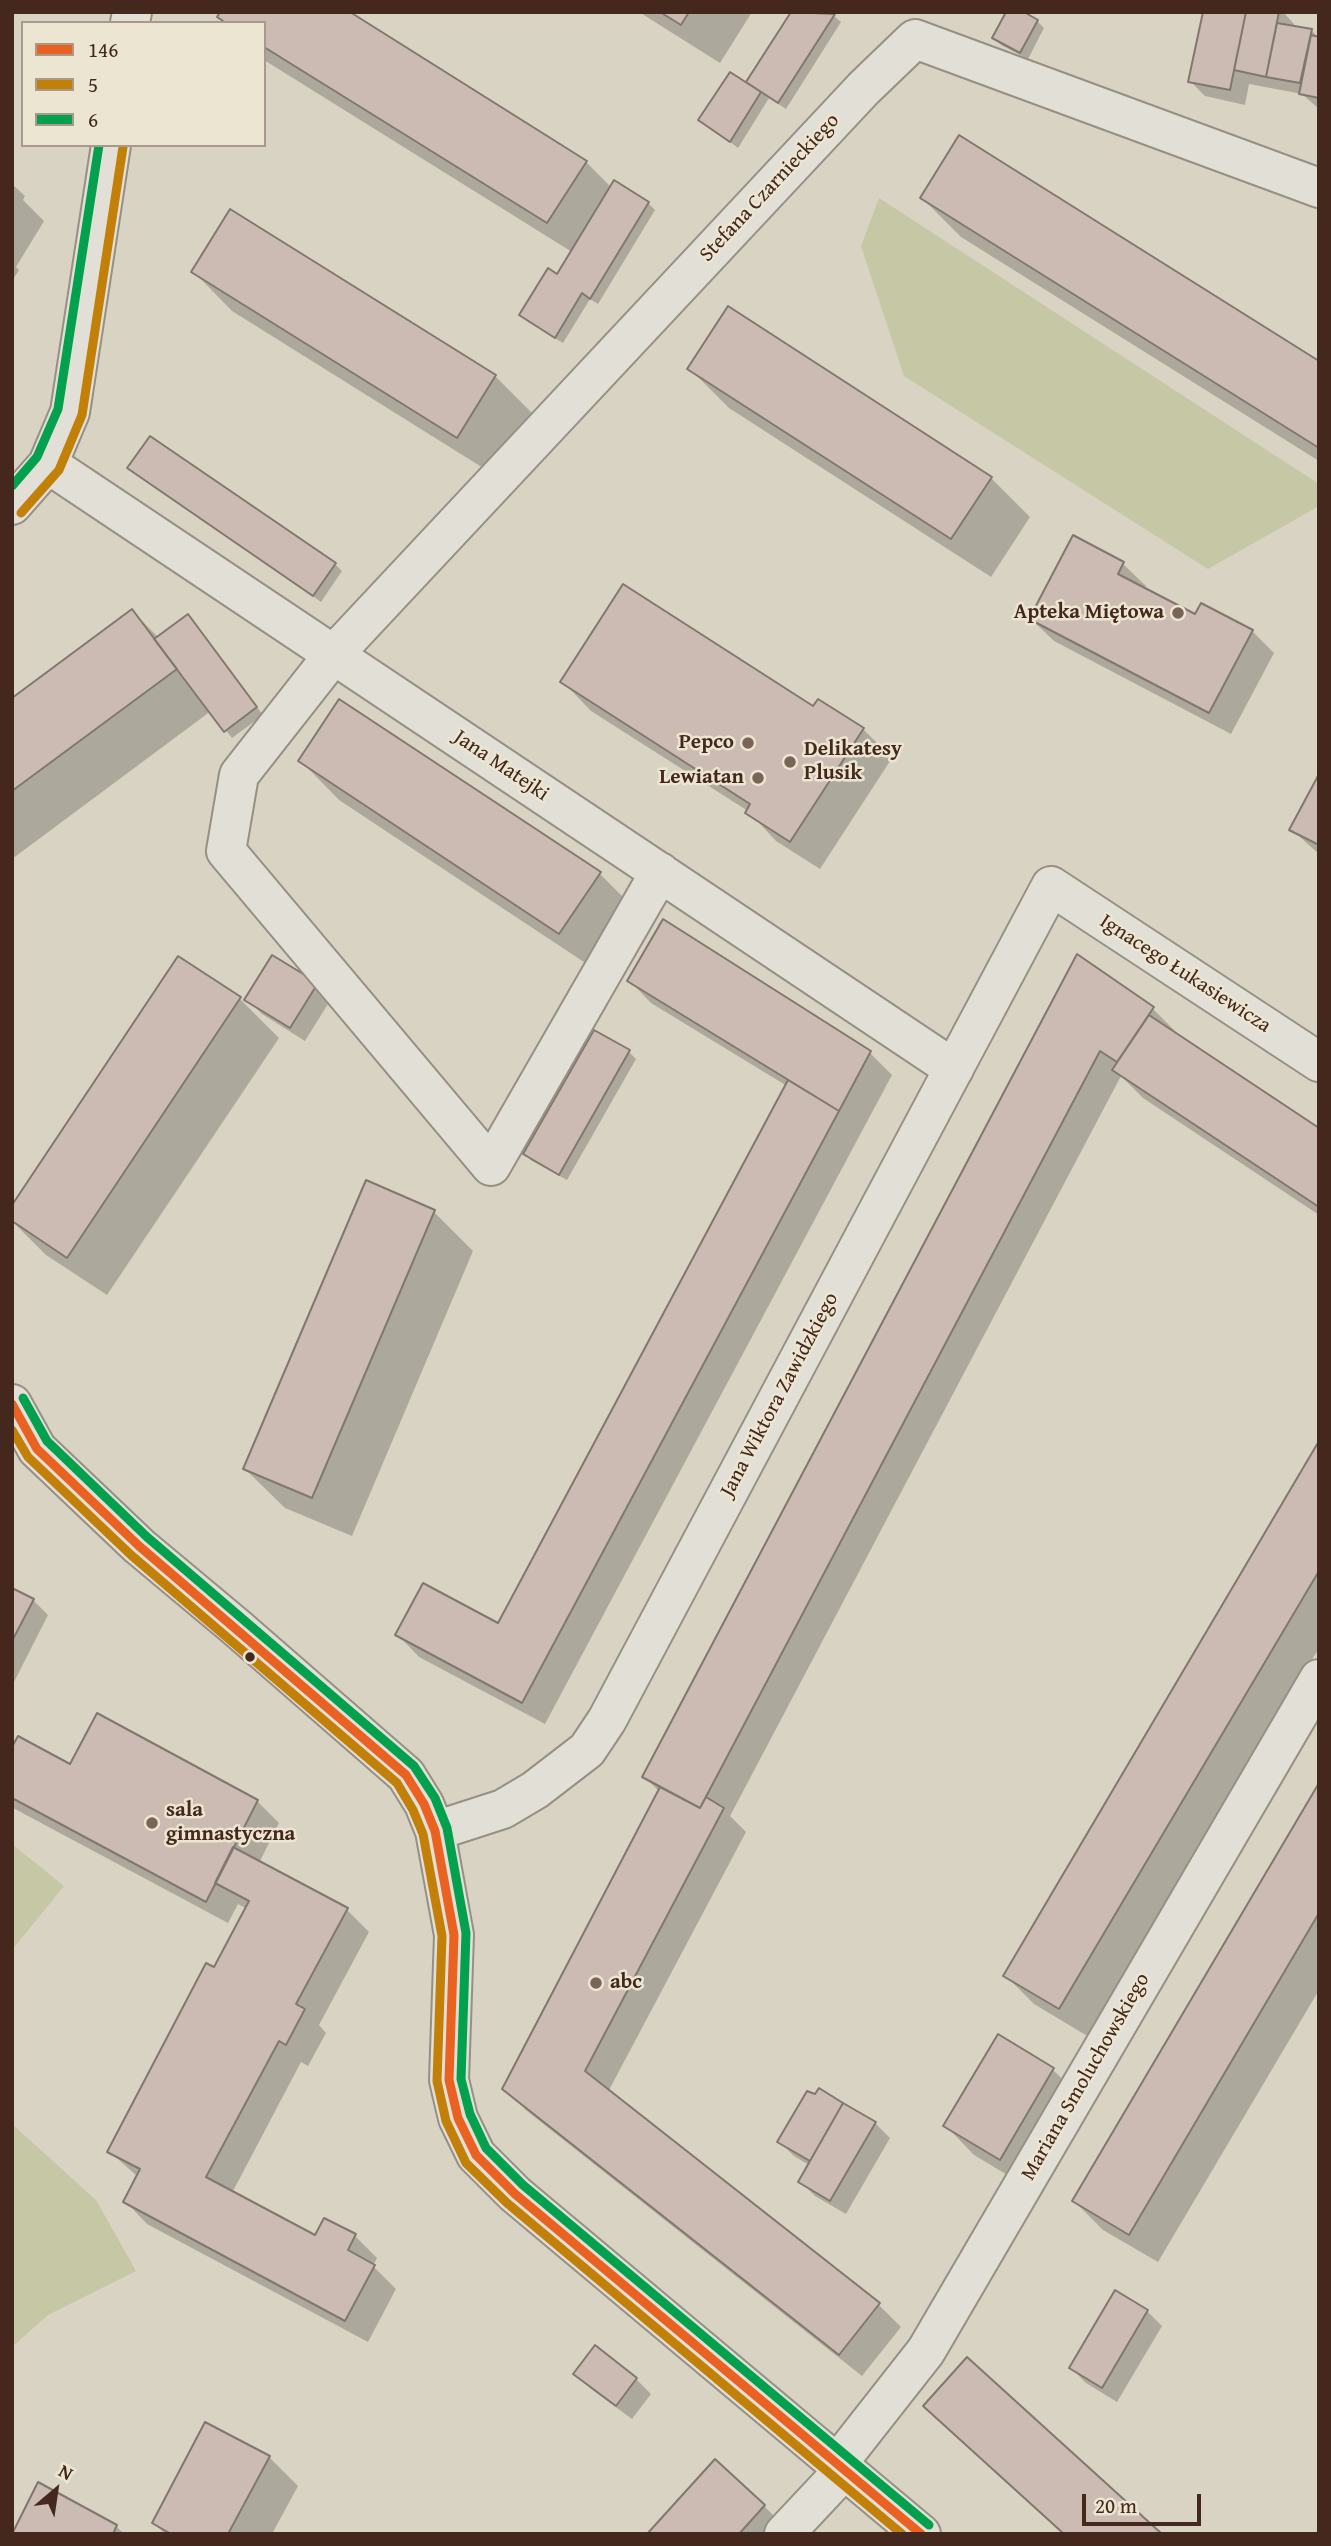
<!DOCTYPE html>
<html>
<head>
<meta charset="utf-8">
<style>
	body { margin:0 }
	#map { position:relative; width:1331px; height:2546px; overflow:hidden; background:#d9d3c3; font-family:"Gentium Book Plus",serif }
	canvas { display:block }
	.frame { position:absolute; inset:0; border:14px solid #45281d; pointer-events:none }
	.legend { position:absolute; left:21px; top:21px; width:245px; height:126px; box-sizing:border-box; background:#ece5d2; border:2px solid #a9998a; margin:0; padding:9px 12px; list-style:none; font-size:21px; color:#45281d }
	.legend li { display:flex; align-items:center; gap:14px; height:35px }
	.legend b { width:35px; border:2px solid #a9998a }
	.north { position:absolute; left:21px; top:2455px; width:70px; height:70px; -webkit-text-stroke:5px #ece5d2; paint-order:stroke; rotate:29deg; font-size:19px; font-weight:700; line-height:28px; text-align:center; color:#45281d }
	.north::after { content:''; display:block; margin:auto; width:24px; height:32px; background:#45281d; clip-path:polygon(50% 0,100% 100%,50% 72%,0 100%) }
	.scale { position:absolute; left:1082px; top:2494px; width:119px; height:32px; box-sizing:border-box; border:4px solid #45281d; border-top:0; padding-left:9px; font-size:21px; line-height:24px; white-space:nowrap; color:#45281d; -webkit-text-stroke:5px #ece5d2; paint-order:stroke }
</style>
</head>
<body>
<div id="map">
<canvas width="1331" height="2546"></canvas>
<div class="frame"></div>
<ul class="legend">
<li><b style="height:9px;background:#e96222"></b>146</li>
<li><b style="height:9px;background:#c28009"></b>5</li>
<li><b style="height:9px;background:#03a04e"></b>6</li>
</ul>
<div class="north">N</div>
<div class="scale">20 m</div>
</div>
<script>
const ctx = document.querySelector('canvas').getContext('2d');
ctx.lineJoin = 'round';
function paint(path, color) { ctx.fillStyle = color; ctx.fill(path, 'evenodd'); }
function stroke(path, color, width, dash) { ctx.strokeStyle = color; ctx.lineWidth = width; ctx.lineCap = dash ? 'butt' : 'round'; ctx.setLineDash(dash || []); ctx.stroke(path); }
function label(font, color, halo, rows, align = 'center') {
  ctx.font = font + ' "Gentium Book Plus",serif'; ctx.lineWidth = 5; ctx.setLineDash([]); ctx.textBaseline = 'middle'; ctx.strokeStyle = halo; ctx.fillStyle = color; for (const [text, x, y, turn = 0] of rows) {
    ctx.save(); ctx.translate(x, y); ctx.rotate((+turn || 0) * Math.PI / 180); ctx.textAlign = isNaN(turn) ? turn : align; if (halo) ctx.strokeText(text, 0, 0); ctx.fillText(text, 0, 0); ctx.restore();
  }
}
paint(new Path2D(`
	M879 198 1319 484V506L1208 569 904 376 861 246Z
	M12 1844 64 1886 12 1950Z
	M12 2124 96 2200 136 2271 48 2315 12 2347Z`), '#c6c7a5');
paint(new Path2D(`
	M347 12 586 162 611 187 648 203 655 210 598 304 590 299 563 343 528 322 521 315 557 276 572 252 264 60V23H225L219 17Z
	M639 12H752L720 63Z
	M793 12H829L841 22 786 109 769 98 738 148 701 120 746 85Z
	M1021 12 1037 21 1044 28 1028 59 1001 45 994 38Z
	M1205 12H1283L1294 24 1293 27 1311 30 1319 38V109L1302 94 1249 84 1245 105 1205 96 1190 81Z
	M12 184 25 196 23 200 44 221 16 267 19 270 12 281Z
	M922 198 1319 362V461L961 237Z
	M193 271 495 376 534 415 496 476 232 311Z
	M690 369 991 478 1030 517 991 577 729 408Z
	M129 468 335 564 342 571 321 602Z
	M1074 538 1123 564 1146 586 1144 589 1196 617 1252 631 1274 653 1231 734 1054 641 1031 619Z
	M132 611 159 638 188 616 263 715 232 738 211 711 12 859V700Z
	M563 682 814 708 863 729 892 758 820 869 776 841 748 811 591 711Z
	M300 760 600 874 639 913 599 972 339 800Z
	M1319 778V854L1291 829Z
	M1077 957 1153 1009 1175 1031 1173 1033 1319 1130V1215L1143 1098 1121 1076 730 1816 746 1832 608 2092 879 2305 901 2327 862 2376 527 2111 504 2089 660 1792 644 1777Z
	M629 980 870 1053 892 1075 545 1724 419 1657 397 1634 499 1625 787 1086 651 1003Z
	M316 984 331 999 305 1041 262 1014 247 999Z
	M240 999 279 1038 107 1295 46 1255 12 1221V1208Z
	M595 1032 629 1052 636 1059 567 1180 532 1161 525 1154Z
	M434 1212 473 1251 352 1536 285 1508 245 1469Z
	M1319 1444V1648L1089 2037 1034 2004 1005 1975Z
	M12 1590 33 1600 48 1615 14 1682 12 1681Z
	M12 1751 70 1766 257 1801 279 1823 259 1863 347 1910 369 1932 319 2025 326 2033 308 2066 301 2062 232 2193 316 2238 355 2236 377 2258 373 2266 396 2289 368 2342 147 2224 125 2201 138 2177 109 2151 215 1970 247 1909 238 1904 228 1923 15 1809 12 1806Z
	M1319 1787V1990L1158 2262 1103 2230 1074 2201Z
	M998 2037 1053 2070 1082 2098 1029 2188 974 2155 946 2126Z
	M875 2123 890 2138 846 2214 815 2196 800 2181 809 2165 794 2156 779 2141Z
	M1147 2311 1162 2326 1117 2402 1086 2383 1071 2368Z
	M576 2374 636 2379 651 2394 632 2419 591 2389Z
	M269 2457 298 2486 272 2534H165L154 2523Z
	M764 2506 786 2528 781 2534H649Z
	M116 2526 124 2534H12Z`), '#0003');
const building = new Path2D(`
	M220 12H350L587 161 547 223 264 47V23H226L217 17Z
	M660 12H689L681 25Z
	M791 12 835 14 778 103 746 82Z
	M1006 12H1024L1038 20 1020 53 992 38Z
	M1203 12H1246L1230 90 1188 82Z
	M1246 12H1279L1266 77 1234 70Z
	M1277 23 1312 29 1300 83 1266 77Z
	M1311 35 1319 37V98L1299 94Z
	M730 72 761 92 730 142 698 120Z
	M959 135 1319 361V448L920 198Z
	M614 180 649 202 590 299 582 293 555 338 519 315 548 268 557 274Z
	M230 209 496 375 457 438 191 272Z
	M728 306 992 477 951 539 687 369Z
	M150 436 336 563 313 596 127 468Z
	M1073 535 1124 562 1118 574 1195 614 1201 603 1253 630 1209 713 1029 619Z
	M623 584 813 706 818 699 864 728 790 842 745 813 750 804 560 682Z
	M132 609 177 669 12 791V698Z
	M188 614 257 707 224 732 154 639Z
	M339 699 601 872 559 934 298 761Z
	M1319 774V845L1289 830Z
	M663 919 871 1051 839 1111 627 981Z
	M1077 954 1154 1007 1117 1062 1100 1051 700 1808 642 1777Z
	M272 955 318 983 290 1028 244 1000Z
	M178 956 241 997 67 1258 12 1221V1205Z
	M1149 1015 1319 1128V1207L1112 1070Z
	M594 1030 630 1050 559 1175 523 1154Z
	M788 1080 839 1111 522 1703 395 1635 423 1583 498 1623Z
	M366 1180 435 1210 312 1498 243 1469Z
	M1319 1441V1571L1059 2009 1003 1976Z
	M12 1588 34 1599 12 1641Z
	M97 1713 258 1800 206 1902 12 1798V1747L18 1736 70 1764Z
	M1319 1783V1913L1129 2235 1072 2201Z
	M660 1787 700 1808 706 1797 724 1808 585 2071 880 2303 839 2355 502 2089Z
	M233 1847 348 1908 296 2004 305 2009 286 2045 279 2041 206 2177 315 2235 324 2218 356 2234 348 2250 375 2265 345 2321 123 2202 140 2169 107 2152 206 1963 214 1967 249 1901 215 1883Z
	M998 2034 1054 2068 1000 2160 943 2126Z
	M819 2088 843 2103 810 2161 777 2142 807 2091 815 2094Z
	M843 2103 876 2122 830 2201 798 2182Z
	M1115 2290 1148 2310 1102 2388 1069 2368Z
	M595 2345 637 2378 616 2406 573 2374Z
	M967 2357 1162 2534H1064L923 2406Z
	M205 2422 270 2456 228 2534H171L152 2523Z
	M715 2459 765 2505 739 2534H647Z
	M38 2482 117 2525 113 2534H12Z`);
paint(building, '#ccbbb3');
stroke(building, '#80786f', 2);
const minor = new Path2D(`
	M130 23 132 12
	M48 464 954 1069
	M12 505 48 464 70 412 111 145
	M660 872 491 1166 226 851 239 775 334 654 864 88 915 39 1319 188
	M12 1404 37 1449 139 1546 236 1627 406 1775 424 1804 435 1831 454 1935 449 2080 458 2118 476 2155 515 2194 921 2534
	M435 1831 503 1809 535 1790 587 1750 607 1720 1051 886 1319 1062
	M838 2463 926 2351 1319 1679
	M784 2534 845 2469`);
stroke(minor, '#968f84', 42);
stroke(minor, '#e2dfd7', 38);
stroke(new Path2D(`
	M12 1404 37 1449 139 1546 406 1775 424 1804 435 1831 454 1935 449 2080 458 2118 476 2155 515 2194 921 2534`), '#e96222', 9);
stroke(new Path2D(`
	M21 513 59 470 82 415 123 147
	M12 1430 28 1457 131 1555 397 1783 413 1810 423 1834 442 1936 437 2081 446 2121 466 2163 507 2203 902 2534`), '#c28009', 9);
stroke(new Path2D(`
	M12 486 37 457 58 409 99 145
	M23 1398 47 1441 147 1537 414 1766 435 1798 447 1828 466 1933 461 2079 470 2114 486 2148 523 2185 929 2525`), '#03a04e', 9);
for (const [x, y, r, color] of [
	[1178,613,7,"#796457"],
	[748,743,7,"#796457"],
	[790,762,7,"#796457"],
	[758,778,7,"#796457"],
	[250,1657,6,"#45281d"],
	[152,1823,7,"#796457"],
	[596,1983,7,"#796457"]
]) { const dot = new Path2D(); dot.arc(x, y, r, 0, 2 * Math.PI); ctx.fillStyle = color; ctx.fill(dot); stroke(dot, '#ece5d2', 2.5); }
label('21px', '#45281d', '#ece5d2', [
	["Stefana Czarnieckiego",770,188,-47],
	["Jana Matejki",501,766,34],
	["Ignacego Łukasiewicza",1185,974,33],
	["Jana Wiktora Zawidzkiego",780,1395,-62],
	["Mariana Smoluchowskiego",1086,2077,-60]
]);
label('bold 21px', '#45281d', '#ece5d2', [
	["Apteka Miętowa",1164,613],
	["Pepco",734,743],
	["Delikatesy",804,750,"left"],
	["Plusik",804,774,"left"],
	["Lewiatan",744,778],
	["sala",166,1811,"left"],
	["gimnastyczna",166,1835,"left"],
	["abc",610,1983,"left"]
], 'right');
</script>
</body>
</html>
